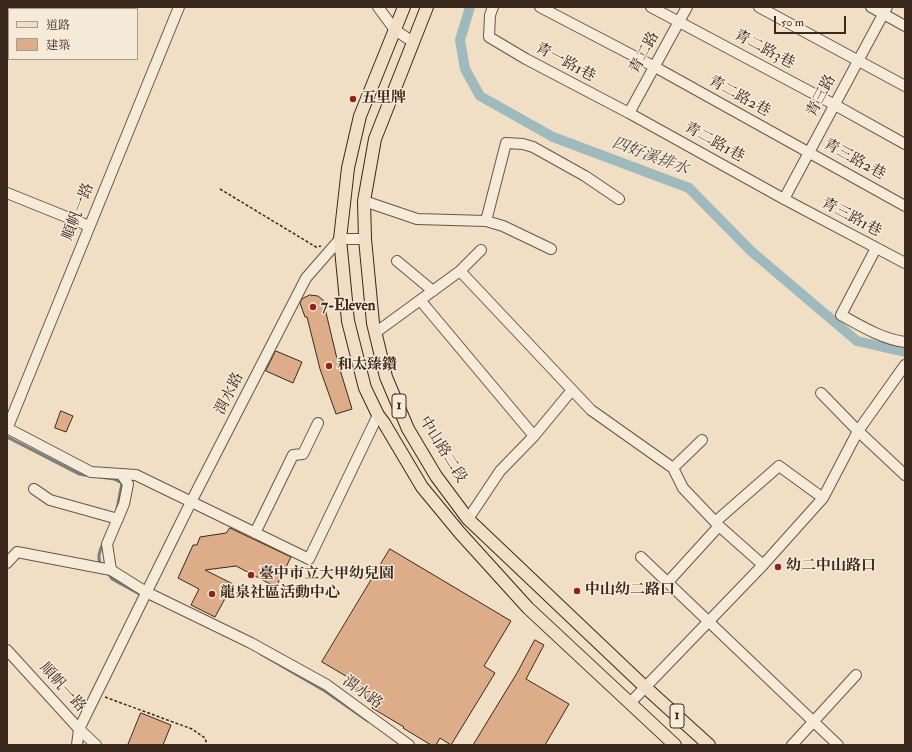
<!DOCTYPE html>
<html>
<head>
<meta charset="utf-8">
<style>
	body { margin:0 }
	#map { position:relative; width:912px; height:752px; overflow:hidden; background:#f1dfc5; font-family:"IM FELL Double Pica","Noto Serif TC",serif }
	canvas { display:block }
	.frame { position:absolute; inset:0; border:8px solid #3b281c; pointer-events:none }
	.legend { position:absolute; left:8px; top:8px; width:130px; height:52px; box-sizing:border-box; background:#f6ead9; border:1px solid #ab9c8d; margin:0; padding:5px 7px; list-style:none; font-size:12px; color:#3b281c }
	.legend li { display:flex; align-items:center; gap:8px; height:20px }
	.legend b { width:20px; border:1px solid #ab9c8d }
	.scale { position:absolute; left:774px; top:16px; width:72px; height:18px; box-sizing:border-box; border:2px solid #3b281c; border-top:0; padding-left:5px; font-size:12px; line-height:14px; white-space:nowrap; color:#3b281c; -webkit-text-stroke:3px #f6ead9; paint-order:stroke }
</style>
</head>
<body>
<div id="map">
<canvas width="912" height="752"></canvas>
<div class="frame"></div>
<ul class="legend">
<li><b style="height:5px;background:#f1dfc5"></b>道路</li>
<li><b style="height:11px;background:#ddac88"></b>建築</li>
</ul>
<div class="scale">50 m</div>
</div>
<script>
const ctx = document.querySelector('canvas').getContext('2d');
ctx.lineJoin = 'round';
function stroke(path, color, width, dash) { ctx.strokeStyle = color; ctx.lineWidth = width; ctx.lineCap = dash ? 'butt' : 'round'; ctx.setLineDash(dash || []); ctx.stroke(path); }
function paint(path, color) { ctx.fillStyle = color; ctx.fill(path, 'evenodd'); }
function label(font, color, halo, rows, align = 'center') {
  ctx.font = font + ' "IM FELL Double Pica","Noto Serif TC",serif'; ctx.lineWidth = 3; ctx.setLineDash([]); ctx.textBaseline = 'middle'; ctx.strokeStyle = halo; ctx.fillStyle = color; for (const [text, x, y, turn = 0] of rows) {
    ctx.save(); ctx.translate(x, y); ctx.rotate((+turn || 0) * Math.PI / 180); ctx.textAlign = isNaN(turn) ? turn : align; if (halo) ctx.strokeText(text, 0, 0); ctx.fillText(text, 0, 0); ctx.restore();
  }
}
stroke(new Path2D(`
	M7 437 79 474 91 476
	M100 477 114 479 122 483 117 509
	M102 566C96 558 100 551 103 543
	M107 572 112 579 143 596
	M261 654 325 691 368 721`), '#76807d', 3);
stroke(new Path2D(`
	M470 7 460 40 465 69 480 96 553 137 689 188 751 251 857 341 905 352`), '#9ebabd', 10);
const building = new Path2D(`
	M310 295 318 296 323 300 338 363 352 409 336 414 320 369 307 317H305L300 303 302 299Z
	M276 351 302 362 293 383 266 371Z
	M61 411 73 416 66 432 55 428Z
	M230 528 291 557 276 587 236 566 205 570 233 584 215 617 191 605 199 589 178 578 193 545H197L200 537 226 533Z
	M390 549 511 621 484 666 495 673 451 745 440 738 436 745H431L403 728 404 727 372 708 376 702 348 685 351 679 322 662Z
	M535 640 544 645 526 679 569 704 545 745H473L517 673Z
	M141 713 171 725 163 745H128Z`);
paint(building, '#ddac88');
stroke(building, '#3b281c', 1);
const minor = new Path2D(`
	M378 7 395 30 413 42
	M493 7 490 15 489 37 526 59 629 113 784 199 905 263
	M540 7 655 67 905 206
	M651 7 835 105 905 144
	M759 7 905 86
	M871 7 905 26
	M629 113 687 7
	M7 193 89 226
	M784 199 887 7
	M364 201 417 219 486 221 503 226 551 249
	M486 221 506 143 523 144 533 147 585 176 619 199
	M876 248 841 315C861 326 882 339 905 342
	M397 261 433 291
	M460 271 481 250
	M420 300 534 436
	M375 333 460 271 591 410 673 468 683 488 719 526 763 565
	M821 393 858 431 905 475
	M7 428 91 472 121 474 128 484 124 504 107 544 111 570
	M7 429 179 7
	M673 468 702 440
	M121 474 136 475 309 559 378 415
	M34 489 50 500 118 519
	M468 519 500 471 534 436 572 390
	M715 522 779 466 823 498
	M255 533 293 455 303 454 318 423
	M641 557 838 745
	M7 563 17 552 111 570 146 592 251 643 327 685 409 745
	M668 582 719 526
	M7 650 79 729 96 745
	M630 703 763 565 823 498 858 431 905 365
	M77 745 79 729 191 502 306 278 340 239H365
	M792 745 856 675`);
const major = new Path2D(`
	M404 7 360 116 348 168 340 239 348 321 365 388 378 415 384 423 422 487 460 533 528 608 675 745
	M427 7 375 139 364 201 365 239 373 323 386 377 408 429 436 476 468 519 645 687 709 745`);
stroke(minor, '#685646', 12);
stroke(major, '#3b281c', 14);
stroke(new Path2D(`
	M220 189 316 247 321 246
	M105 697 192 729 205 738 207 745`), '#3b281c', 1.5, [3, 2]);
stroke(minor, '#f6ead9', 10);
stroke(major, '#f1dfc5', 12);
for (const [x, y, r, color] of [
	[353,99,4,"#8f2418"],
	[313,307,4,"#8f2418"],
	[329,366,4,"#8f2418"],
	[778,567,4,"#8f2418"],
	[251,575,4,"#8f2418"],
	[577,591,4,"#8f2418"],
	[212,594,4,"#8f2418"]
]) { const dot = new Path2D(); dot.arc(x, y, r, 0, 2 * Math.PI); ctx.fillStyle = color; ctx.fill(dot); stroke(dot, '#f6ead9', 1.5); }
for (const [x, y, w] of [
	[399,406,14],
	[677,716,14]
]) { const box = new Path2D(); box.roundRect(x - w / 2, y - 12, w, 24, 3); ctx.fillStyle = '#f6ead9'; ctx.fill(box); stroke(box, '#3b281c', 1); }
label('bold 14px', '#3b281c', null, [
	["1",399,406],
	["1",677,716]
]);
label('15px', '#3b281c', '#f6ead9', [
	["青二路3巷",764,50,28],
	["青二路",645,53,-61],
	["青一路1巷",565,63,28],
	["青三路",822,96,-62],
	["青二路2巷",739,97,29],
	["青二路1巷",714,143,29],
	["青三路2巷",854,160,29],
	["順帆一路",79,212,-68],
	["青三路1巷",851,218,28],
	["渭水路",230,394,-63],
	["中山路二段",442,450,58],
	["順帆一路",62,688,48],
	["渭水路",362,693,36]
]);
label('bold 15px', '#3b281c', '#f6ead9', [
	["五里牌",361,99],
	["7-Eleven",321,307],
	["和太臻鑽",337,366],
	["幼二中山路口",786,567],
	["臺中市立大甲幼兒園",259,575],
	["中山幼二路口",585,591],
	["龍泉社區活動中心",220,594]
], 'left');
label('italic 16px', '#544c44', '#f6ead9', [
	["四好溪排水",650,157,20]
]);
</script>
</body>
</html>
